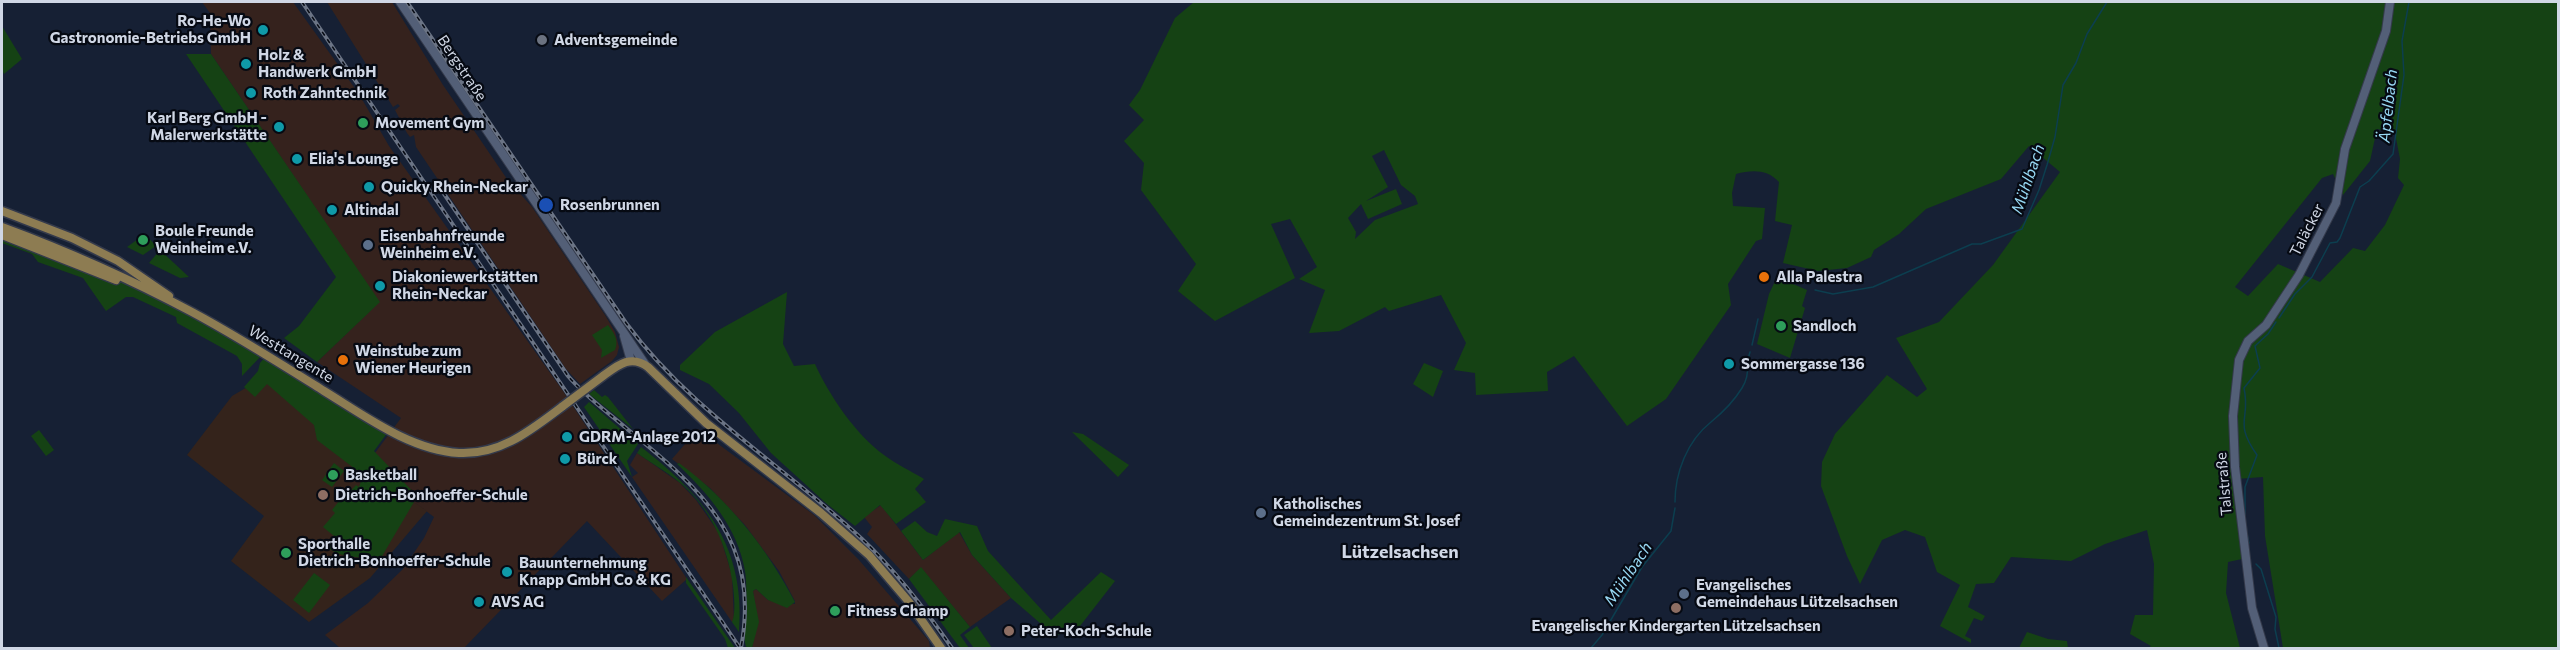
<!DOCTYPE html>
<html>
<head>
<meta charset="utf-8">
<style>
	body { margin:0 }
	#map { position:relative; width:2560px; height:650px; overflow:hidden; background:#162034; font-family:Commissioner,sans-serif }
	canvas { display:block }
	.frame { position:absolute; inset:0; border:3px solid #d0d7e5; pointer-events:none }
</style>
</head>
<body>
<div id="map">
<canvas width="2560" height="650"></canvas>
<div class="frame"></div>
</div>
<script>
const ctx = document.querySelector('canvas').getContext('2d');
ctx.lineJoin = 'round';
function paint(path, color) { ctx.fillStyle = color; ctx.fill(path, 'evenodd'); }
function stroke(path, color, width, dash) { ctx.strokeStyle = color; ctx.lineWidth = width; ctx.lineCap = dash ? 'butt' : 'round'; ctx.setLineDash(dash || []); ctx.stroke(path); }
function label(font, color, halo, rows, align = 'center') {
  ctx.font = font + ' Commissioner,sans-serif'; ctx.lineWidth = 4.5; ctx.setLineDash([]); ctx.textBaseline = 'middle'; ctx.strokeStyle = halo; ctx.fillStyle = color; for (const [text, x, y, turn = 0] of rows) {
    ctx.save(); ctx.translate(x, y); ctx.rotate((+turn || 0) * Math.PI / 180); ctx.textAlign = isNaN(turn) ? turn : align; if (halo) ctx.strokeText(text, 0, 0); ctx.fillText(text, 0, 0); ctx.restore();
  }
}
paint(new Path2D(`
	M202 2H293L359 94 389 146 563 391 687 579 662 601 587 521 464 648H340L325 635 368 603 403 569 424 538 434 517 414 502 375 453 401 418 317 362 379 302 211 54 210 13Z
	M327 2H392L443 85 507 179 532 207 605 315 615 332 619 347 617 355 612 361 580 384 566 369 416 147 414 135 410 137 407 133 395 110 400 106 398 104 393 107Z
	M698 429 814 515 859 560 929 641 930 648H752L757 623 753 591 756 589 768 600 795 604V601L779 571 745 525 710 488 672 459Z
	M637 453 680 483 696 500 719 533 732 575 734 621 732 622 632 477 638 473 630 465Z
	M881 505 923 560 959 532 972 555 1011 598 970 627 921 568 909 579 867 534 872 527 864 517Z`), '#35221d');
paint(new Path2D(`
	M261 379 375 453 414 502 427 511 370 578 309 622 231 561 264 516 187 455 232 396Z`), '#34231b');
paint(new Path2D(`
	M1194 2H2558V648H2283L2265 536 2263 477 2236 479 2242 559 2228 562 2226 593 2240 648H2148L2151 646 2130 634 2135 615H2153L2154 564 2147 530 2105 544 2071 561 2011 557 1994 583 1976 584 1968 607 1985 616 1982 621 1974 618 1965 636 1971 639V643L1940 626 1960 585 1937 572 1925 537 1905 530 1882 540 1860 584 1847 556 1821 486 1822 462 1835 434 1887 375 1917 397 1927 389 1896 338 1939 322 1993 265 2060 172 2029 146 2001 179 1926 209 1899 234 1874 250 1871 257 1847 268 1818 271 1783 263 1792 225 1775 221 1779 182C1767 169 1752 170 1736 174L1732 193 1733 206 1765 208 1762 239 1756 241 1728 284 1731 305 1666 399 1627 426 1574 356 1547 372 1548 391 1476 395 1475 373 1454 370 1466 343 1441 295 1389 311 1385 307 1339 331 1309 333 1325 290 1299 279 1317 267 1290 219 1271 224 1295 278 1215 321 1178 291 1196 264 1141 190 1144 163 1124 141 1144 120 1129 105 1140 90 1175 18ZM2377 129 2395 133 2400 159 2398 178 2404 185 2385 225 2365 251 2353 248 2320 282 2278 264 2248 296 2235 287 2322 178 2333 174 2343 195 2370 161ZM1384 150 1401 185 1415 196 1418 204 1375 220 1355 239 1356 232 1348 218 1361 204 1368 219 1402 204 1396 189 1366 201 1388 187 1372 156Z
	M2 26 22 59 4 74 2 70Z
	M186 54H211L380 302 317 362 284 338 299 326 336 277Z
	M145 234 156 246 143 255 127 247Z
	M2 236 134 287 172 305 262 355 242 376V364L237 356 177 323 176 317 133 297H126L106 311 83 278 38 262 32 254 2 243Z
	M160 250 189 277 180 278 149 263Z
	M1777 277 1807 290 1802 306 1805 308 1790 358 1757 344 1769 294Z
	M787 292 783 344 794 366 815 364C829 395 856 435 884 455 896 464 911 471 924 479L915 489 926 502 896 524 880 505 855 526 827 504 771 453 739 413 709 384 680 370V365L715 332Z
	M608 325C614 333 619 340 615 350L601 358 602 350 592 335Z
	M266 356 388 432 374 451 418 497 411 498 414 502 378 563C360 554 345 560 328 548L334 536 323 527 335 513 332 510 343 496 348 500 350 497 347 495 356 485 359 487 363 475 317 440 314 425 267 384 255 397 244 387 258 371 260 363Z
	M1424 363 1443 371 1433 397 1413 384Z
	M594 390 602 397 605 395 608 397 633 429 589 394Z
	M589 402 638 444 627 461 632 477 584 407Z
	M39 430 54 450 46 456 31 436Z
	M1072 432 1083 434 1129 465 1118 477Z
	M641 447C705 496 746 547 739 632L732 622C736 613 734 596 733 586 728 547 710 507 679 482 666 471 651 463 637 453Z
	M334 463 344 471 332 487 322 480Z
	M679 463C729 500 766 547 795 602L787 608 768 600 756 589 753 591 759 622 752 648H747C742 641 747 619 747 608 746 596 747 583 745 571 738 528 708 493 677 464Z
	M945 519 977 526 988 551 1051 620 1101 572 1115 581 1080 626 1055 636 1011 598 972 555 960 532 923 560 901 531 915 521 927 532 937 536Z
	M921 567 970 627 960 635 969 648H960L909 579Z
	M314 573 330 585 309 613 293 600Z
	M686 577 735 648H728L725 639 686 583Z
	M977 626 992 648H974L964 635Z
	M2027 632 2048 639 2067 641 2068 648H2019Z`), '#154214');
stroke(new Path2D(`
	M1815 290 1833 294 1873 287 1972 244H1981L2022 229 2039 190 2047 165 2055 137 2063 85 2076 63 2087 34 2107 2
	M2279 318 2295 294 2312 277 2330 243 2337 242 2340 238 2360 187 2369 181 2393 154 2404 75 2402 41 2409 2
	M1752 345 1758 319
	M1675 502C1675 473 1687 441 1711 422 1722 413 1734 401 1742 388 1751 373 1745 367 1750 352
	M2245 517V487L2257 455C2233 421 2251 420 2244 388L2260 368 2255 346 2268 334 2276 322
	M2246 530 2249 543
	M2256 564 2261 569 2276 617 2275 629 2279 648
	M1591 648 1602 635 1642 567 1671 531 1675 508`), '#0c3e4f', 1.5);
const secondary = new Path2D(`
	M400 2 645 364
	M624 336 631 361
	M2264 648 2252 608 2235 467 2233 416 2239 360 2248 341 2266 325 2299 275 2336 203 2345 149 2386 31 2390 2`);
const primary = new Path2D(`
	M2 211 72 238 118 261 169 296
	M2 227C67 251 130 279 192 312 237 336 281 364 324 391 365 416 410 450 459 453 501 455 531 430 563 406
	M2 235 116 280
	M603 376C618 365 631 354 648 367L706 423 821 513 869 555 909 602 941 648`);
stroke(secondary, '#343a4b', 10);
stroke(primary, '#343a4b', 11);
stroke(secondary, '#535f77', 8);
stroke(primary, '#8d7c52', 8);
const rail = new Path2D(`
	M302 2 740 648
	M407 2 626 323C690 410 784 466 862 539 897 572 925 609 952 648
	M438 185 568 376C585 396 606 411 626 428 702 490 761 540 741 648`);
stroke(rail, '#6b7485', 4);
stroke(rail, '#060a13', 1.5, [4.5]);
const primaryBridge = new Path2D(`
	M563 406 603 376`);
stroke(primaryBridge, '#343a4b', 11, []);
stroke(primaryBridge, '#8d7c52', 8);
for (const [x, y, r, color] of [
	[263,30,6,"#0f9aa8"],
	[542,40,6,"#6b7280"],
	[246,64,6,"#0f9aa8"],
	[251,93,6,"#0f9aa8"],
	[363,123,6,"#2e9e5b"],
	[279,127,6,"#0f9aa8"],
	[297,159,6,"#0f9aa8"],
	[369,187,6,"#0f9aa8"],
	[546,205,8,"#1a4fb4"],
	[332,210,6,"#0f9aa8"],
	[143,240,6,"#2e9e5b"],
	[368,245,6,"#5c6f8a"],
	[1764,277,6,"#e8710a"],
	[380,286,6,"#0f9aa8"],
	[1781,326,6,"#2e9e5b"],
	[343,360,6,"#e8710a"],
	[1729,364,6,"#0f9aa8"],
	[567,437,6,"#0f9aa8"],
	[565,459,6,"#0f9aa8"],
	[333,475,6,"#2e9e5b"],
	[323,495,6,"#8d6e63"],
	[1261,513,6,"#5c6f8a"],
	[286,553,6,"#2e9e5b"],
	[507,572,6,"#0f9aa8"],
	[1684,594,6,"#5c6f8a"],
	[479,602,6,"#0f9aa8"],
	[1676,608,6,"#8d6e63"],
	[835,611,6,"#2e9e5b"],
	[1009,631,6,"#8d6e63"]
]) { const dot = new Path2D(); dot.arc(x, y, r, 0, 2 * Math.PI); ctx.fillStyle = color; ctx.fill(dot); stroke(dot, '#060a13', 2); }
label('bold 15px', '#d0d7e5', '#060a13', [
	["Ro-He-Wo",251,21,"right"],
	["Gastronomie-Betriebs GmbH",251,38,"right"],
	["Adventsgemeinde",554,40],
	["Holz &",258,55],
	["Handwerk GmbH",258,72],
	["Roth Zahntechnik",263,93],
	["Karl Berg GmbH -",267,118,"right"],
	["Malerwerkstätte",267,135,"right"],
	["Movement Gym",375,123],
	["Elia's Lounge",309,159],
	["Quicky Rhein-Neckar",381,187],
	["Rosenbrunnen",560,205],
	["Altindal",344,210],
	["Boule Freunde",155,231],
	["Weinheim e.V.",155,248],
	["Eisenbahnfreunde",380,236],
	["Weinheim e.V.",380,253],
	["Diakoniewerkstätten",392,277],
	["Rhein-Neckar",392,294],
	["Alla Palestra",1776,277],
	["Sandloch",1793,326],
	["Weinstube zum",355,351],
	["Wiener Heurigen",355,368],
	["Sommergasse 136",1741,364],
	["GDRM-Anlage 2012",579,437],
	["Bürck",577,459],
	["Basketball",345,475],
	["Dietrich-Bonhoeffer-Schule",335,495],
	["Katholisches",1273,504],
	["Gemeindezentrum St. Josef",1273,521],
	["Sporthalle",298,544],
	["Dietrich-Bonhoeffer-Schule",298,561],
	["Bauunternehmung",519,563],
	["Knapp GmbH Co & KG",519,580],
	["Evangelisches",1696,585],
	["Gemeindehaus Lützelsachsen",1696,602],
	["AVS AG",491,602],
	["Fitness Champ",847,611],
	["Evangelischer Kindergarten Lützelsachsen",1676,626,"center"],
	["Peter-Koch-Schule",1021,631]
], 'left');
label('15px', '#d0d7e5', '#060a13', [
	["Bergstraße",462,68,56],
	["Taläcker",2307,230,-63],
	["Westtangente",291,354,31],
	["Talstraße",2224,484,-95]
]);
label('italic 16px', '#97d8f3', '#060a13', [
	["Äpfelbach",2388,106,-84],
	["Mühlbach",2028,179,-71],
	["Mühlbach",1628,574,-56]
]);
label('bold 18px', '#d0d7e5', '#060a13', [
	["Lützelsachsen",1400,552]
]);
</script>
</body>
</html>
